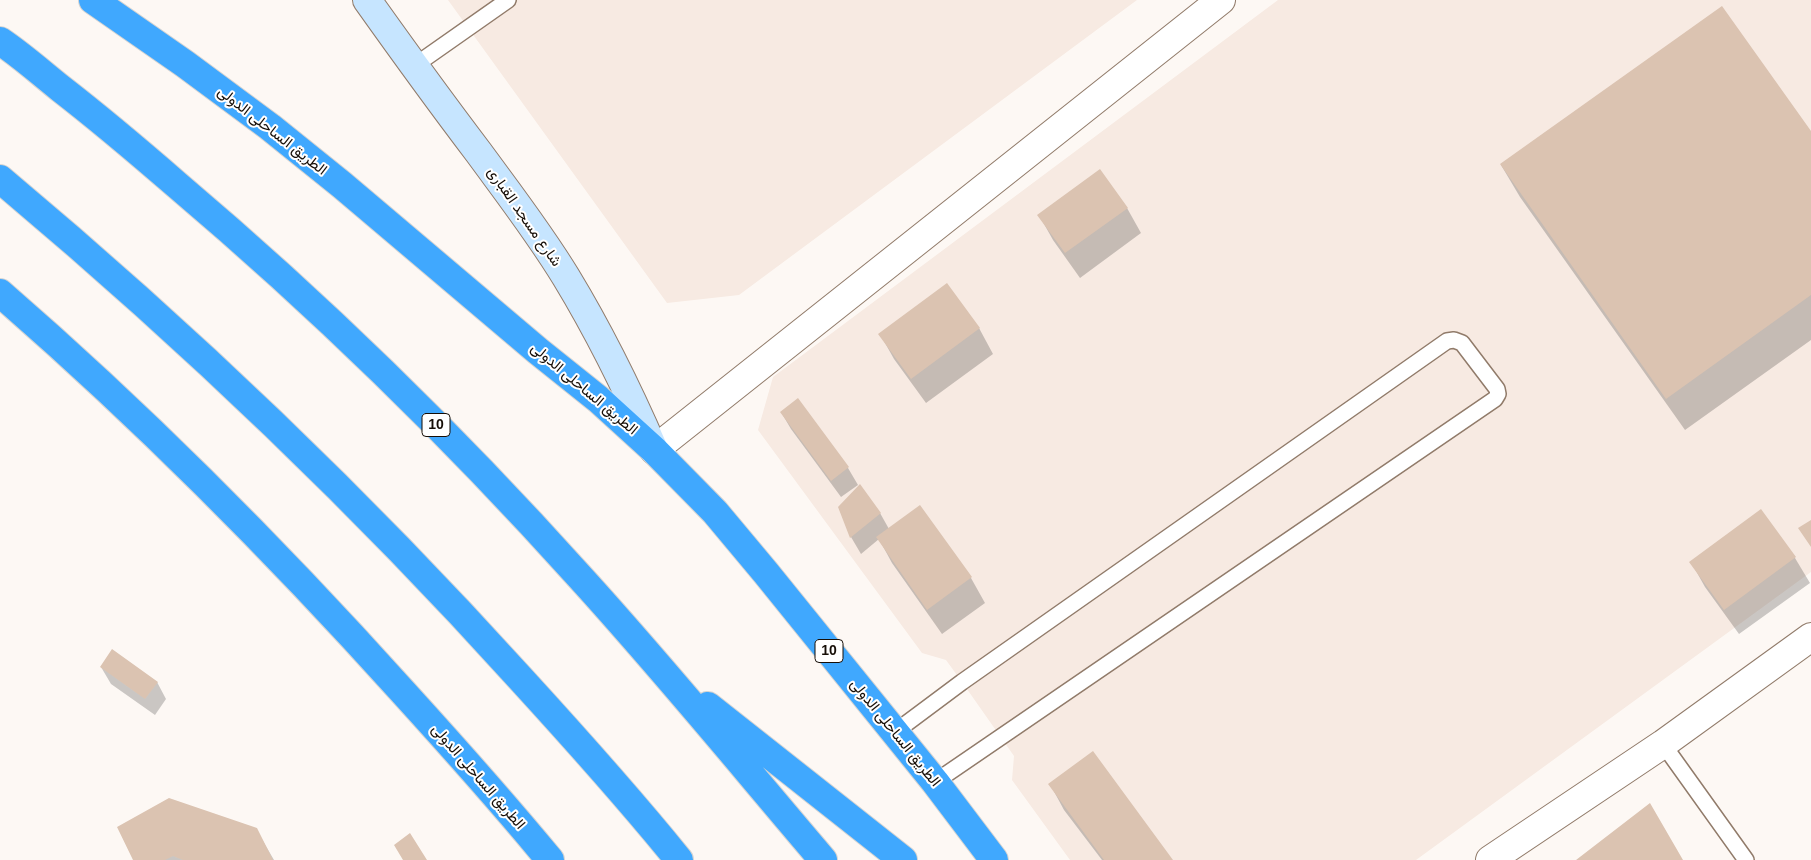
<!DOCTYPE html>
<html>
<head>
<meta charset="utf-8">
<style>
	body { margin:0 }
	canvas { display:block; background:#fdf8f4 }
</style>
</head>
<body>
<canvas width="1811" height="860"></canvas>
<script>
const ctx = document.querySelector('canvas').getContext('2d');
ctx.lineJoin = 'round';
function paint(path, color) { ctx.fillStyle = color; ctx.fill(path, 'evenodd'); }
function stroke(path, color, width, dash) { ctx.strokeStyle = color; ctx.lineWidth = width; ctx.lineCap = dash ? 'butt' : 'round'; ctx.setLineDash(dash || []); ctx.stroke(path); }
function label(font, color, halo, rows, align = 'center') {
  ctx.font = font + ' Helvetica,Vazirmatn,sans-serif'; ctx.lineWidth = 4; ctx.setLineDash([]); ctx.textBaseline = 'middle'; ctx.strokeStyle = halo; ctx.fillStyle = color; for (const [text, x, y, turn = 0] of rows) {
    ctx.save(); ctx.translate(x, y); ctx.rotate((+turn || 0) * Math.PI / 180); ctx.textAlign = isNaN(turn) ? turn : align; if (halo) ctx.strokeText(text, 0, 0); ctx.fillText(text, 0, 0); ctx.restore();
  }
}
paint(new Path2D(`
	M448 0H1137L739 295 667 303Z
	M1278 0H1811V572L1416 860H1070L1012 780 1014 756 962 682 946 660 922 653 758 430 773 377Z`), '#f7eae2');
paint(new Path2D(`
	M1811 134V340L1685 430 1520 197 1501 165Z
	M1127 208 1141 233 1080 278 1053 240 1039 215Z
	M979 328 993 354 926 403 894 359 880 334Z
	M781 412 848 468 858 485 841 497 791 429Z
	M920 507 971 578 985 603 942 634 892 563 879 539 861 554 851 537 839 508 880 513 889 529Z
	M1761 511 1795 558 1810 583 1739 634 1705 587 1691 562Z
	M101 667 157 682 166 699 155 715 111 684Z
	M1050 784 1171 860H1102L1064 810Z
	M256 829 274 860H134Z`), '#0003');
paint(new Path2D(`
	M1722 6 1811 131V295L1666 399 1500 164Z
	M1100 169 1128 208 1065 253 1037 215Z
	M947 283 980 328 911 379 878 334Z
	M798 398 849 467 831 481 780 412Z
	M860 484 881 513 850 538 838 507Z
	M920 505 972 577 927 610 876 537Z
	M1761 509 1796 557 1724 610 1689 562Z
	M1811 520V547L1798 528Z
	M112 649 158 682 145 699 100 667Z
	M1093 751 1173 860H1104L1048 784Z
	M169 798 257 828 273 860H183L173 856 165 860H133L117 827Z
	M1650 803 1683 860H1576Z
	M410 833 427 860H403L394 845Z`), '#dbc3b1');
const lane = new Path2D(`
	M414 66 508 0
	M895 732 962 682 1447 341 1454 340 1462 343 1497 389 1498 394 1495 399 935 782
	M1663 744 1746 860`);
const street = new Path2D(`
	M654 450 1221 0
	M1490 860 1663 744 1811 637`);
const secondary = new Path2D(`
	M367 0C404 52 441 103 479 153 509 194 540 234 566 277 600 333 628 390 654 450`);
const highway = new Path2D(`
	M93 0 185 64 270 127 342 185 538 351 598 399 654 450 715 512 766 573 935 782 994 860
	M0 41C21 55 40 72 60 88 100 119 139 152 177 185 320 306 454 437 579 576 663 668 742 765 823 860
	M0 179C184 333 359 500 520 678 574 737 628 797 679 860
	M0 293C143 417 277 552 403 692 453 747 503 803 550 860
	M708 706 903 860`);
stroke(lane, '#917b6a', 18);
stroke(street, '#917b6a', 30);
stroke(secondary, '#917b6a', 30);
stroke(highway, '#d5d4d2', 30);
stroke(lane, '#fff', 15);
stroke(street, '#fff', 28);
stroke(secondary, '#c6e5ff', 28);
stroke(highway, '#40a8fe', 28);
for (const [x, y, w] of [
	[436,425,28],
	[829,651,28]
]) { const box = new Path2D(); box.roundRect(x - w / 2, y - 11.5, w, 23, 4); ctx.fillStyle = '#fff'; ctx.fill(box); stroke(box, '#160e07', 1); }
label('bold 14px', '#160e07', null, [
	["10",436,425],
	["10",829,651]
]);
label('15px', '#160e07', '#fff', [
	["الطريق الساحلى الدولى",272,131,38],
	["شارع مسجد القبارى",524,217,55],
	["الطريق الساحلى الدولى",584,389,40],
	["الطريق الساحلى الدولى",895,733,51],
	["الطريق الساحلى الدولى",478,777,49]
]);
</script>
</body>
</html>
